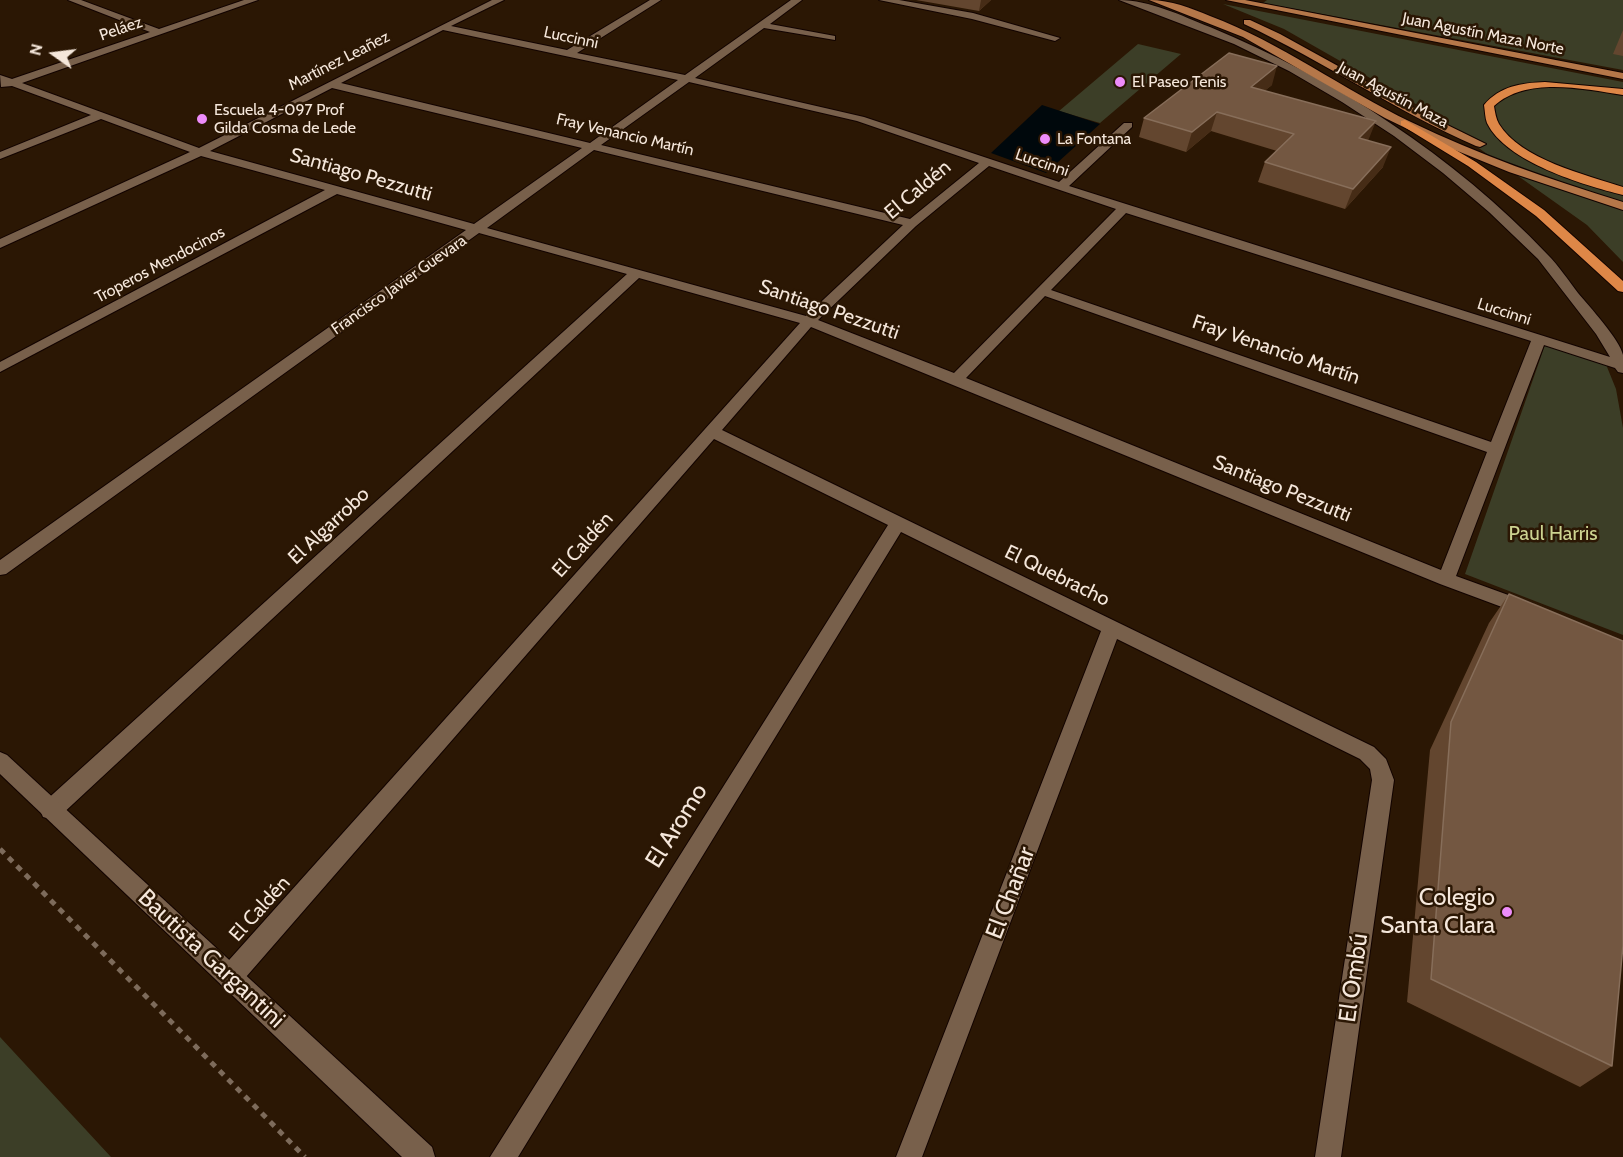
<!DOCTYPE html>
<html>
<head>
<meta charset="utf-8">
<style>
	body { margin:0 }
	#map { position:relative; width:1623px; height:1157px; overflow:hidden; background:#2b1704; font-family:Cabin,sans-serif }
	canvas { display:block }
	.north { position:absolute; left:24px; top:24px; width:60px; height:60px; -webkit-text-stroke:4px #2b1704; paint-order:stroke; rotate:284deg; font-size:16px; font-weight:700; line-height:24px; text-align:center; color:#f5e7db }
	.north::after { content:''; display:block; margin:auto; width:21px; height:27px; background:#f5e7db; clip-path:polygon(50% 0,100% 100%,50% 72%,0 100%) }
</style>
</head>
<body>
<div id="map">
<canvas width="1623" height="1157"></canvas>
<div class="north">N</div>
</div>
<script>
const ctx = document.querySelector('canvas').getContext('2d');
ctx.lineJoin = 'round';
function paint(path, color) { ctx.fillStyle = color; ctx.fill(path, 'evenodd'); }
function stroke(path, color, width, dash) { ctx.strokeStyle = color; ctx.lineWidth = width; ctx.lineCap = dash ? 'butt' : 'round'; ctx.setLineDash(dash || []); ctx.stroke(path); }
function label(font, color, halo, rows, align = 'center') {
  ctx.font = font + ' Cabin,sans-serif'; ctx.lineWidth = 5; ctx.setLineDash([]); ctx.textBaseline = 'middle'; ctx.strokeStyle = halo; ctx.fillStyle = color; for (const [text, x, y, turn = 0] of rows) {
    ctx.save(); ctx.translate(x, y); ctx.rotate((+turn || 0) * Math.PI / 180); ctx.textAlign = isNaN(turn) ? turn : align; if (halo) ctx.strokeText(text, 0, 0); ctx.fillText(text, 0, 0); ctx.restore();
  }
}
paint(new Path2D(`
	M1267 0H1623V70L1263 3Z
	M1223 4 1623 82V262L1587 225 1421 107 1284 29Z
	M1138 44 1181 54 1100 123 1059 111Z
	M1545 345 1605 362 1616 389 1623 428V635L1465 574Z
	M0 1037 111 1157H0Z`), '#3c3e27');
paint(new Path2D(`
	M1042 105 1100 124 1046 173 991 153Z`), '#00080c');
const minor = new Path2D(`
	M68 0H81L159 29 244 0H258L22 83 199 148 492 0H504L451 26 567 50 650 0H661L577 53 685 75 791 0H802L770 24 835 36V40L764 28 695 78 864 117 1059 182 1124 123H1132V127L1069 186 1610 357 1596 334 1538 259 1489 212 1443 173 1394 136 1342 102 1289 71 1234 44 1119 0C1150 0 1182 16 1210 27 1334 78 1454 156 1547 254 1559 266 1568 280 1578 293 1589 306 1620 340 1623 355 1623 361 1623 368 1623 373L1618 372 1615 368 1544 345 1456 576 1533 604 1535 609 1533 614 1526 616 1440 584 811 327 722 430 1374 747 1386 759 1394 780 1341 1157H1315L1372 780 1370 769 1360 759 1117 639 922 1157H896L1101 631 901 532 518 1157H490L888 525 714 439 239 985 230 989 221 985 218 977 221 969 800 323 639 278 59 817 51 819 43 817 40 810 43 803 627 274 479 233 6 574 0 575V560L466 230 337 194 0 372V362L325 190 201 156 0 248V239L190 152 101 119 0 159V152L91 115 12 86 1 87 0 75 12 79 150 32ZM443 30 678 80 590 143 341 83ZM689 82 857 121 979 163 910 219 601 145ZM332 88 582 148 474 224 210 151ZM594 150 903 225 806 316 487 228ZM989 166 1116 209 954 373 818 320 916 226ZM1126 213 1531 341 1491 442 1051 290ZM1045 296 1487 452 1441 570 966 378Z
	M879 0H899L973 13 1060 38 1055 41 972 19Z`);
const tertiary = new Path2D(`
	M0 752 7 755 432 1147 435 1157H402L0 774Z`);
const primary = new Path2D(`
	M1149 0C1171 0 1191 8 1210 16 1282 43 1342 89 1411 122 1479 155 1551 180 1623 202V210L1509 172 1428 139 1385 118 1243 37Z
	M1226 0H1245L1623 73V79Z
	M1244 20H1250L1280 34 1425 114 1486 144 1480 147 1476 146C1396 111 1323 61 1244 24Z`);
const motorway = new Path2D(`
	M1545 82 1623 89V95C1583 89 1527 76 1494 106 1495 112 1496 119 1499 124 1520 159 1586 175 1623 187V195C1583 185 1506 162 1487 123 1485 118 1485 111 1484 105 1500 86 1521 83 1545 82Z
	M1405 120 1476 162 1544 210 1623 281V292L1618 291 1536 216 1468 166 1401 125V121Z`);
stroke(minor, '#120300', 2);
stroke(tertiary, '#120300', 2);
stroke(primary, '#120300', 2);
stroke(motorway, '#120300', 2);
stroke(new Path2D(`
	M0 849 305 1157`), '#7d6b5b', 5, [6, 6]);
paint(minor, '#78604b');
paint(tertiary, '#78604b');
paint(primary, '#b57749');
paint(motorway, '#de8747');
paint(new Path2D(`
	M916 0H991L979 11Z
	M1623 30V56L1613 54Z
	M1272 85 1264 91 1368 141 1383 167 1345 209 1258 182 1265 162 1277 151 1211 131 1186 152 1139 137 1144 118Z
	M1509 594 1612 1066 1580 1087 1407 1002 1430 750 1489 623Z`), '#63462f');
paint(new Path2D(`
	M981 0H991L979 11Z
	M1277 66 1272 85 1246 106 1251 87Z
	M1217 112 1211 131 1186 152 1192 132Z
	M1376 121 1368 141 1359 138Z
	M1391 147 1383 167 1345 209 1353 189Z`), '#462c16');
const building = new Path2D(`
	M1229 53 1277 66 1251 87 1376 121 1359 138 1391 147 1353 189 1265 162 1294 134 1217 112 1192 132 1144 118Z
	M1509 594 1623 641V945L1612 1066 1431 979 1451 722Z`);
paint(building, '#735741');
stroke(building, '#876e5a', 1.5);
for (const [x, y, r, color] of [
	[1120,82,6,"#ed8cfa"],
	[202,119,6,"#ed8cfa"],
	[1045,139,6,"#ed8cfa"],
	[1507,912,6,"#ed8cfa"]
]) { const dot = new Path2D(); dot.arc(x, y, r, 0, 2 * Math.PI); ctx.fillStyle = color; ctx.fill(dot); stroke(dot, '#2b1704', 2); }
label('16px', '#f5e7db', '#2b1704', [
	["Peláez",121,29,-19],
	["Juan Agustín Maza Norte",1483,34,11],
	["Luccinni",571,38,12],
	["Martínez Leañez",339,61,-27],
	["Juan Agustín Maza",1393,95,28],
	["Fray Venancio Martín",625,135,13],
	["Luccinni",1042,163,19],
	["Troperos Mendocinos",160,265,-28],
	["Francisco Javier Guevara",399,285,-35],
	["Luccinni",1504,312,18]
]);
label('16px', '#f5e7db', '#2b1704', [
	["El Paseo Tenis",1132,82],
	["Escuela 4-097 Prof",214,110],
	["Gilda Cosma de Lede",214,128],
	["La Fontana",1057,139]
], 'left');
label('20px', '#f5e7db', '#2b1704', [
	["Santiago Pezzutti",361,175,16],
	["El Caldén",918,190,-40],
	["Santiago Pezzutti",829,310,19],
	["Fray Venancio Martín",1276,350,19],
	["Santiago Pezzutti",1282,489,22],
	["El Algarrobo",329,526,-43],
	["El Caldén",583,545,-48],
	["El Quebracho",1057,576,26],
	["El Caldén",260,909,-48]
]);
label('20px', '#cdd390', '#2b1704', [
	["Paul Harris",1553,534]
]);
label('24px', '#f5e7db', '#2b1704', [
	["El Aromo",677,826,-58],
	["El Chañar",1011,893,-69],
	["Bautista Gargantini",211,959,43],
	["El Ombú",1354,978,-82]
]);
label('24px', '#f5e7db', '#2b1704', [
	["Colegio",1495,898],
	["Santa Clara",1495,926]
], 'right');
</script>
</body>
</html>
